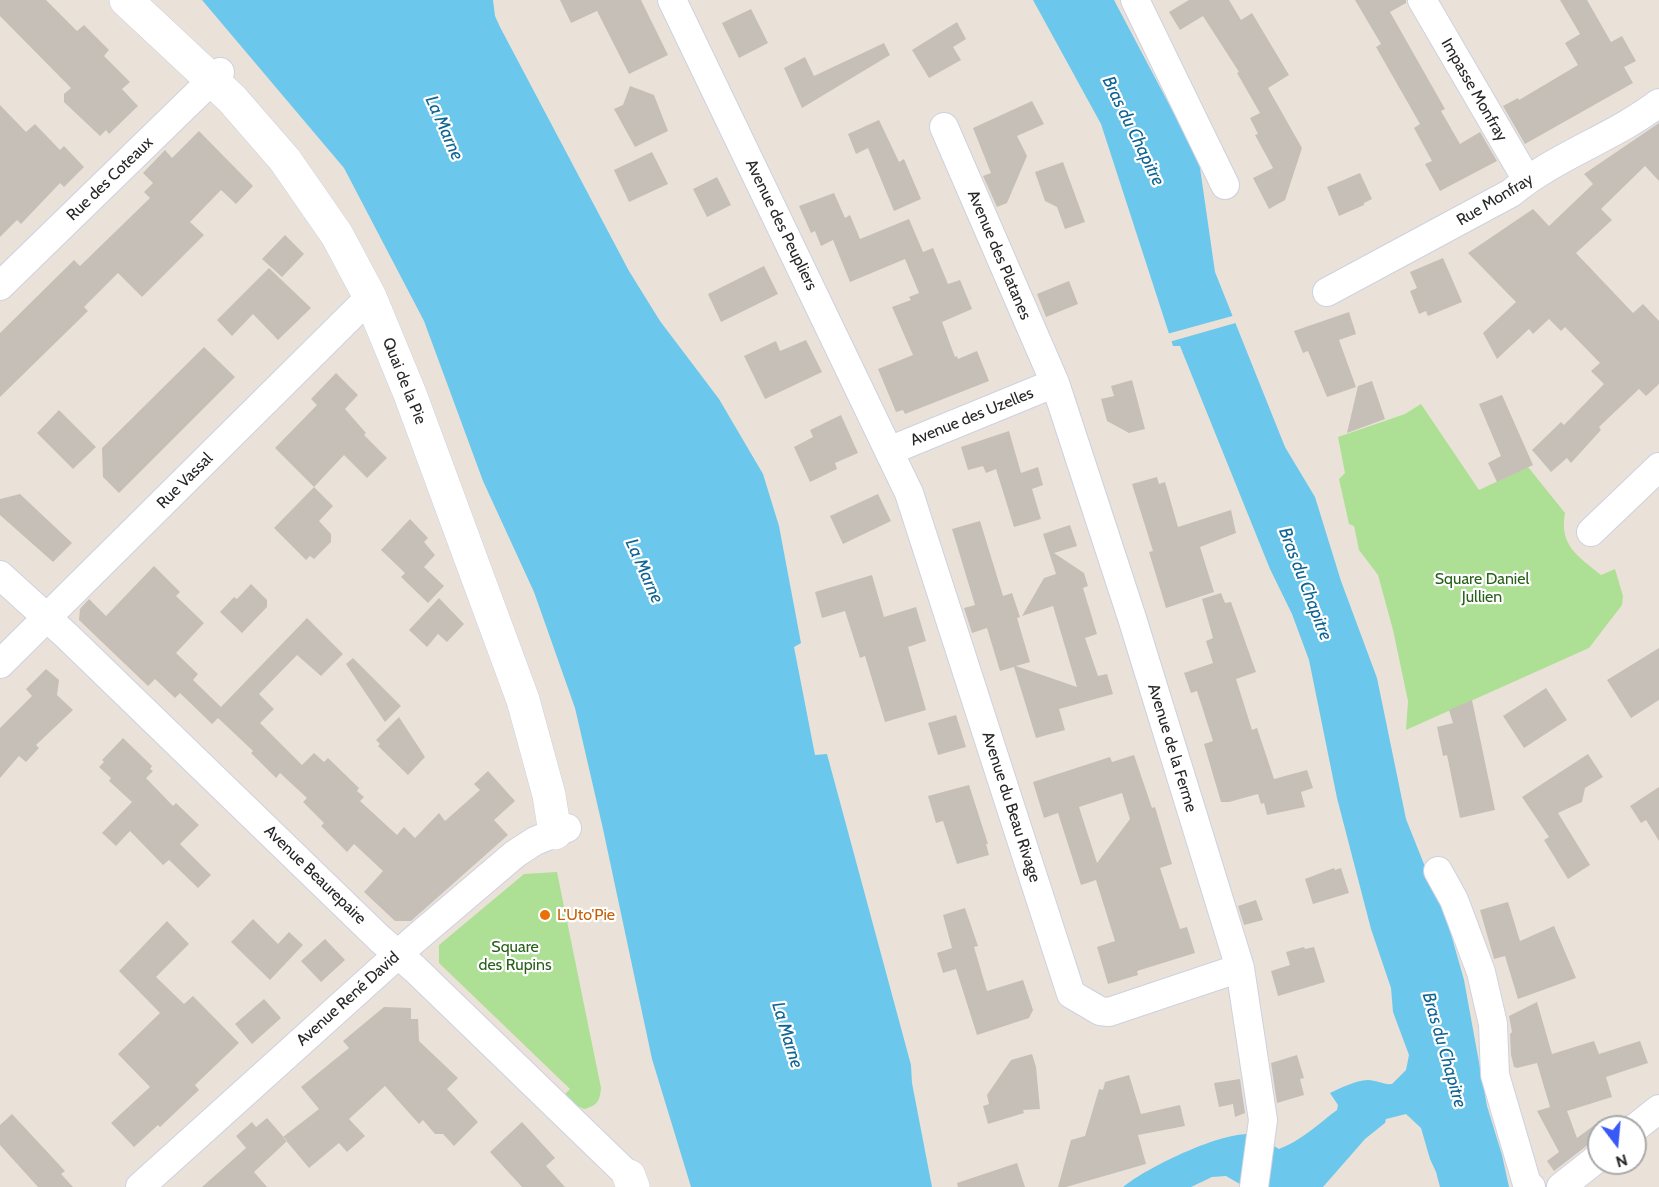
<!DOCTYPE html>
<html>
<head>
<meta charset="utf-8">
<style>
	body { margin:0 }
	#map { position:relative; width:1659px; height:1187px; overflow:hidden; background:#eae2d8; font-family:Cabin,sans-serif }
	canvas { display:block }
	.north { position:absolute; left:1587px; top:1115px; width:60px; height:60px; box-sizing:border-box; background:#fff; border:2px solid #a9a9a9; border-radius:50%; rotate:164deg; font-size:16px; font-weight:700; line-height:24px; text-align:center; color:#272727 }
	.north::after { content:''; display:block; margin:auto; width:21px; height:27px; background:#3859f6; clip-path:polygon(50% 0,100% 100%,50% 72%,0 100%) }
</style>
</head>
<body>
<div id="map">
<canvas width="1659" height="1187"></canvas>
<div class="north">N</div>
</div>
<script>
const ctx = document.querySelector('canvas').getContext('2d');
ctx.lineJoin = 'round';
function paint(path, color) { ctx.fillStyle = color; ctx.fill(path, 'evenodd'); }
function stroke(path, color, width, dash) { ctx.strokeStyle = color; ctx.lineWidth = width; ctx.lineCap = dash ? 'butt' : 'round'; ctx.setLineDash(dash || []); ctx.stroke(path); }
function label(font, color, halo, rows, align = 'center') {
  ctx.font = font + ' Cabin,sans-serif'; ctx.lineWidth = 4.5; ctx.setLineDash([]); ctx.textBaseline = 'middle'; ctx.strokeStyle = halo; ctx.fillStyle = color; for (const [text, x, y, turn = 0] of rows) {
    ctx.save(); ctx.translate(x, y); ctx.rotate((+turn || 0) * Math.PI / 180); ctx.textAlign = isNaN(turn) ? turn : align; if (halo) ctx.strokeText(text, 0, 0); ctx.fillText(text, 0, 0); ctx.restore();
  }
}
paint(new Path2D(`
	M1421 404 1479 490 1528 467 1565 513C1559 546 1578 556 1601 575L1615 569 1623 596 1622 605 1589 648 1406 730 1408 701 1393 630 1378 575 1359 550 1354 526 1349 524 1339 479 1345 473 1338 437 1405 414Z
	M557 872 601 1088C600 1101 597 1106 584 1109L573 1104 565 1094 570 1089 439 963V945L524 874Z`), '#ade094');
paint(new Path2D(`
	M202 0H493L495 16 500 27 629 271 660 321 719 399 763 474 779 526 801 643 794 647 815 755 827 754 911 1065 912 1083 932 1187H691L652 1059 603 829 575 708 534 592 483 481 424 321 344 168Z
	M1033 0H1114L1199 161 1215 272 1285 447 1315 497 1341 581 1377 678 1406 819 1449 927 1464 980 1487 1106 1502 1155 1509 1187H1440L1436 1172 1430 1159 1421 1128 1406 1114 1386 1119 1385 1123 1365 1139 1323 1187H1245L1226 1176 1212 1177 1191 1187H1123C1148 1167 1218 1133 1250 1134 1256 1134 1263 1136 1269 1137L1274 1146 1279 1149C1301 1141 1318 1124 1337 1110L1338 1105 1330 1093C1343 1087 1354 1081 1368 1080 1376 1080 1384 1085 1392 1084L1406 1070 1409 1055 1393 1012 1391 988 1371 929 1337 798 1309 660 1292 614 1270 569 1180 346H1173L1101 124Z`), '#6bc8ec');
paint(new Path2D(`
	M1236 315 1239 322 1169 342 1167 334Z`), '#eae2d8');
paint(new Path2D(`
	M0 0H46L77 31 84 25 109 50 104 56 130 82 122 89 138 106 109 134 106 130 100 136 64 102V94L71 88 0 16Z
	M560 0H641L668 55 629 74 597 11 571 23Z
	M1189 0H1229L1241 20 1252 13 1289 75 1268 88 1302 148 1285 200 1269 209 1253 178 1273 168 1255 135 1258 134 1250 118 1260 113 1237 73 1239 72 1203 16 1180 30 1169 12Z
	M1355 0H1406V3L1390 12 1445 109 1441 111 1460 144 1480 132 1497 161 1440 191 1425 164 1432 161 1414 128 1420 124 1376 47 1381 44Z
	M1560 0H1587L1611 42 1622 36 1636 61 1624 67 1633 83 1525 144 1503 106 1518 98 1519 100 1578 65 1565 43 1580 34Z
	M751 9 768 43 739 58 722 23Z
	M957 22 966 39 953 47 961 60 929 78 912 50Z
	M884 43 890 55 802 108 784 68 805 57 814 76Z
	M630 86 654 95 668 131 635 147 614 109 623 105Z
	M1032 101 1044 124 1017 136 1027 156 1007 203 997 207 983 176 991 173 973 128Z
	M0 105 26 132 35 124 60 150 64 146 84 167 64 187 60 183 21 224 17 220 0 237Z
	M879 120 899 162 904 159 921 199 894 211 868 148 856 154 848 134Z
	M1659 123V181L1645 166 1601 209 1612 220 1576 253 1633 313 1643 304 1659 321V384L1646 396 1639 389 1599 427 1601 430 1571 463 1567 458 1551 472 1532 450 1561 422 1564 425 1604 384 1591 371 1600 363 1565 327 1561 331 1549 319 1533 334 1529 329 1497 359 1483 333 1516 302 1468 253 1533 209 1549 226 1593 184 1584 174Z
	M199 131 253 186 236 204 221 190 190 222 204 235 142 297 118 273 84 307 88 311 0 397V333L74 260 80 266 150 198 144 192 153 183 143 173 165 150 172 158Z
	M652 152 668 184 629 202 614 170Z
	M1063 162 1085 222 1065 229 1057 207 1045 201 1035 172Z
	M1360 173 1372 199 1364 203V205L1339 216 1327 187Z
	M717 177 731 205 707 217 693 189Z
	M834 193 845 218 850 215 860 239 909 219 923 252 933 248 948 284 960 280 972 309 942 322 955 357 957 356 958 359 977 351 989 381 905 414 903 410 896 412 878 369 913 355 892 307 911 300 909 297 919 293 905 259 850 282 833 240 821 246 815 231 811 233 799 206Z
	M285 235 304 254 282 277 262 259Z
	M1443 258 1462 302 1428 316 1426 311 1419 314 1410 291 1417 288 1410 272Z
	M764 266 778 294 721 322 708 294Z
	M269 268 311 308 278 340 253 314 232 336 217 320Z
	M1069 281 1078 304 1046 317 1037 294Z
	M1349 312 1356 334 1339 340 1356 387 1327 397 1308 351 1303 353 1294 331Z
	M806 340 822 372 765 399 744 356 776 341 780 351Z
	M204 347 235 377 119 493 103 477 102 448Z
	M336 373 358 395 345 409 366 433 364 435 387 458 367 478 344 455 314 487 275 448 317 405 311 399Z
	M1132 380 1145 429 1129 433 1107 421 1101 399 1114 396 1111 386Z
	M1372 381 1385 419 1347 433 1358 386Z
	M1502 395 1533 465 1497 482 1488 463 1501 456 1479 404Z
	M59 410 96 447 73 469 37 433Z
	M841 415 858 453 835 463 837 469 810 482 794 447 813 437 810 430Z
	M1009 431 1021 473 1038 467 1043 485 1032 489 1041 519 1014 527 996 469 986 473 983 466 968 470 961 447Z
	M1157 477 1159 484 1165 482 1178 527 1231 510 1236 533 1200 547 1214 592 1166 608 1149 552 1153 551 1132 484Z
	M314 487 333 506 319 521 331 534V542L314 559 310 556 306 560 274 528Z
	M20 494 72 543 53 562 0 515V499Z
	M878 494 891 521 843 544 830 516Z
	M410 519 428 538 424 542 435 555 424 567 444 586 428 603 401 577 405 573 381 550Z
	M980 521 1003 596 1012 593 1020 617 1017 618 1030 662 1016 666 1077 687 1053 606 1022 616 1044 578 1056 574 1043 534 1070 525 1077 546 1054 553 1084 573 1088 586 1083 588 1097 634 1085 638 1098 676 1107 674 1113 694 1059 709 1065 730 1036 738 1014 667 1000 671 987 628 972 633 964 608 975 605 952 529Z
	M154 566 180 592 176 596 204 623 176 653 198 674 193 680 221 707 307 618 343 654 321 676 297 655 259 694 274 709 260 723 302 765 314 753 324 762 328 758 359 788 357 791 364 797 360 801 397 835 404 827 415 838 439 813 445 821 480 790 474 784 488 771 515 801 494 820 508 835 411 921H395L364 892 383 871 354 844 347 852 321 826 324 823 303 802 307 798 280 773 276 778 251 753 253 751 218 718 212 724 180 693 175 698 155 679 148 686 79 620 80 609 89 599 106 616Z
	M872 575 884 617 916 607 926 641 908 647 926 710 885 722 865 656 860 658 845 611 822 618 815 592Z
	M251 584 267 600V607L242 633 220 612 234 597 237 599Z
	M1221 593 1225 603 1231 602 1256 672 1236 679 1252 730 1257 728 1274 779 1307 770 1313 788 1301 792 1305 807 1267 815 1264 803 1261 804 1258 794 1229 802H1221L1204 744 1213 741 1197 691 1191 693 1184 673 1213 663 1206 641 1213 638 1202 599Z
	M439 598 464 624 447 642 438 634 427 647 409 630Z
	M1659 648V700L1631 718 1607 680Z
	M353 658 401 706 385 722 346 664Z
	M46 669 59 680 57 695 73 710 36 745 39 748 26 762 19 756 0 778V728L32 696 26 689Z
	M1546 688 1567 720 1524 748 1503 716Z
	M1472 700 1495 810 1460 818 1447 755 1443 756 1437 727 1453 723 1449 710Z
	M956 715 966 747 938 755 928 723Z
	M399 717 425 757 408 775 378 746 380 744 376 740Z
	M123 738 152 766 150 769 153 771 146 778 173 806 176 803 199 825 180 844 211 875 198 888 169 860 163 865 130 831 116 846 102 833 132 802 109 781 111 778 99 767 104 762 102 760Z
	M1588 754 1603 777 1585 788 1582 802 1558 813 1590 865 1568 879 1544 840 1549 837 1522 797Z
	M1134 755 1152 808 1155 807 1172 864 1160 868 1180 929 1187 927 1195 953 1137 971 1138 975 1108 984 1097 947 1115 941 1096 880 1081 885 1058 813 1044 818 1033 782 1110 757 1112 762ZM1122 793 1130 819 1097 863 1079 807Z
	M969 785 988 844H986L989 855 957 864 943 821 936 823 928 796Z
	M1659 787V841L1646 820 1641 823 1630 806Z
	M1334 868 1335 870 1341 868 1349 893 1313 904 1305 879Z
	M1256 900 1263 920 1244 925 1238 906Z
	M1508 902 1520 941 1554 926 1576 978 1518 999 1505 956 1494 959 1480 910Z
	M965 908 978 946 974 947 987 991 1023 980 1033 1010 1029 1018 977 1035 956 969 943 973 937 953 952 948 943 915Z
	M253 919 278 944 289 932 303 945 270 980 231 942Z
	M167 921 189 944 156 977 184 1004 193 996 239 1043 195 1085 199 1090 160 1127 158 1125 134 1147 111 1123 150 1087 118 1054 160 1013 119 971Z
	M325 939 345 960 321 982 301 961Z
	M1304 947 1305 949 1314 947 1325 982 1278 996 1271 971 1290 965 1286 952Z
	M264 999 281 1018 252 1044 235 1024Z
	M1537 1002 1552 1054 1594 1041 1599 1054 1640 1041 1648 1063 1606 1077 1612 1097 1567 1111 1577 1138 1600 1121 1605 1127H1599V1141L1589 1144 1554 1171 1547 1161 1559 1152 1537 1111 1550 1107 1537 1063 1517 1068 1514 1067 1511 1055 1510 1034 1512 1032 1509 1016Z
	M384 1007 411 1008V1019H418L419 1041 458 1078 447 1089 478 1122 454 1146 443 1134H435L423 1120 419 1124 385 1086 349 1119 365 1136 347 1152 339 1143 309 1168 283 1137 319 1109 301 1087 349 1048 343 1041Z
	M1032 1054 1036 1067 1040 1109 1023 1110 1024 1113 988 1124 983 1106 989 1104 987 1095 1011 1060Z
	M1297 1055 1304 1078 1300 1079 1304 1095 1277 1103 1271 1063Z
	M1129 1075 1141 1114 1180 1105 1185 1126 1138 1135 1146 1164 1066 1187H1058L1071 1140 1085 1136 1099 1089 1103 1090 1105 1082Z
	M1240 1079 1245 1113 1235 1117 1233 1104 1219 1107 1214 1083Z
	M12 1114 65 1171 61 1174 73 1187H38L0 1145V1125Z
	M267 1118 287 1141 254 1172 267 1187H202L246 1148 236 1136 252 1122 256 1127Z
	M522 1122 555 1158 546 1166 565 1187H522L490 1152Z
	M1017 1163 1025 1187H958L957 1183Z`), '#c5bfb8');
const minor = new Path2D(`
	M672 0 909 493 1071 994 1100 1011 1109 1012 1240 968
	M1135 0 1225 185
	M1422 0 1527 180
	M944 127 1055 383 1132 618 1240 968 1263 1120 1254 1187
	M0 286 220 72
	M1327 292 1511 193C1555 156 1613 138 1659 103
	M889 451 1055 383
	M1591 532 1659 467
	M0 575 67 636 380 939 415 969 629 1176
	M0 664 370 297
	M1438 871 1454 900 1481 972 1493 1024 1495 1075 1527 1184 1531 1187
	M1635 1128 1659 1109
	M140 1187 414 940 515 854 535 841 567 828
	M1561 1187 1599 1157`);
const tertiary = new Path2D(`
	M126 0 232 99 285 160 337 235 370 297 410 394 523 700 549 795 555 833
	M629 1176 633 1187`);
stroke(minor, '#cdd1e0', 30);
stroke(tertiary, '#cdd1e0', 34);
stroke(minor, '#fff', 28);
stroke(tertiary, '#fff', 33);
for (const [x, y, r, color] of [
	[545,915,6,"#e8710a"]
]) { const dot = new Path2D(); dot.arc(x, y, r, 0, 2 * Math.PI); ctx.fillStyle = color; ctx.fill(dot); stroke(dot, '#fff', 2); }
label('16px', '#272727', '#fff', [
	["Impasse Monfray",1474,90,60],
	["Rue des Coteaux",110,179,-44],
	["Rue Monfray",1495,200,-31],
	["Avenue des Peupliers",781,225,64],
	["Avenue des Platanes",999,255,67],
	["Quai de la Pie",404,381,68],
	["Avenue des Uzelles",972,417,-22],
	["Rue Vassal",185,481,-45],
	["Avenue de la Ferme",1172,748,73],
	["Avenue du Beau Rivage",1011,807,72],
	["Avenue Beaurepaire",315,875,44],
	["Avenue René David",348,999,-42]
]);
label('16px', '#28611a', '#fff', [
	["Square Daniel",1482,579],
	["Jullien",1482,597],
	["Square",515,947],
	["des Rupins",515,965]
]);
label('16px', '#c56008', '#fff', [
	["L'Uto'Pie",557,915]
], 'left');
label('italic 18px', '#0f6493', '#fff', [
	["La Marne",444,128,66],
	["Bras du Chapitre",1133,131,64],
	["La Marne",644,571,66],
	["Bras du Chapitre",1305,584,69],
	["La Marne",787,1035,73],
	["Bras du Chapitre",1444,1050,74]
]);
</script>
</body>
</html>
